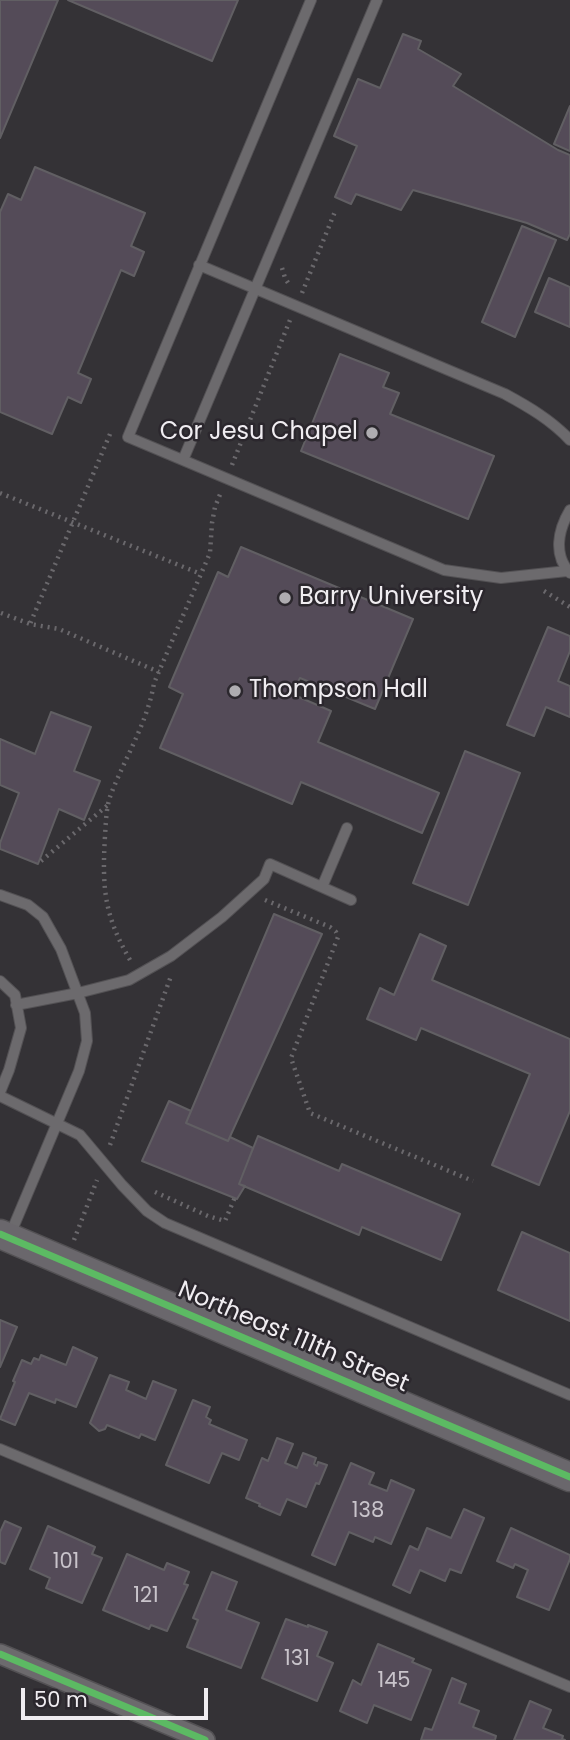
<!DOCTYPE html>
<html>
<head>
<meta charset="utf-8">
<style>
	body { margin:0 }
	#map { position:relative; width:570px; height:1740px; overflow:hidden; background:#343236; font-family:Poppins,sans-serif }
	canvas { display:block }
	.scale { position:absolute; left:21px; top:1688px; width:187px; height:32px; box-sizing:border-box; border:4px solid #f0edf1; border-top:0; padding-left:9px; font-size:21px; line-height:24px; white-space:nowrap; color:#f0edf1; -webkit-text-stroke:5px #2b272d; paint-order:stroke }
</style>
</head>
<body>
<div id="map">
<canvas width="570" height="1740"></canvas>
<div class="scale">50 m</div>
</div>
<script>
const ctx = document.querySelector('canvas').getContext('2d');
ctx.lineJoin = 'round';
function paint(path, color) { ctx.fillStyle = color; ctx.fill(path, 'evenodd'); }
function stroke(path, color, width, dash) { ctx.strokeStyle = color; ctx.lineWidth = width; ctx.lineCap = dash ? 'butt' : 'round'; ctx.setLineDash(dash || []); ctx.stroke(path); }
function label(font, color, halo, rows, align = 'center') {
  ctx.font = font + ' Poppins,sans-serif'; ctx.lineWidth = 5; ctx.setLineDash([]); ctx.textBaseline = 'middle'; ctx.strokeStyle = halo; ctx.fillStyle = color; for (const [text, x, y, turn = 0] of rows) {
    ctx.save(); ctx.translate(x, y); ctx.rotate((+turn || 0) * Math.PI / 180); ctx.textAlign = isNaN(turn) ? turn : align; if (halo) ctx.strokeText(text, 0, 0); ctx.fillText(text, 0, 0); ctx.restore();
  }
}
const building = new Path2D(`
	M0 0H58L0 138Z
	M68 0H238L212 61Z
	M403 34 421 41 418 49 461 74 453 86 558 150 570 155V234L567 240 527 223 413 190 401 210 356 194 351 204 335 197 357 146 334 136 358 79 380 88Z
	M570 106V151L554 144Z
	M35 167 145 213 131 246 144 252 134 276 121 270 78 373 91 379 81 403 68 397 52 434 0 412V212L8 194 21 200Z
	M522 226 556 240 515 337 482 322Z
	M549 278 570 287V327L535 312Z
	M340 354 389 373 383 387 399 393 390 414 494 456 468 519 301 451Z
	M241 547 413 619 375 709 300 678 292 694 331 711 318 742 439 793 422 833 301 782 292 804 160 748 183 694 169 687 218 572 228 577Z
	M548 627 570 636V651L558 681 570 686V717L546 707 534 736 507 725Z
	M51 712 91 727 74 771 100 781 84 820 59 809 38 864 0 849V843L19 793 0 785V739L35 754Z
	M465 751 520 773 468 905 413 883Z
	M274 914 322 934 228 1141 186 1123Z
	M420 934 446 946 432 980 570 1039V1111L539 1185 492 1165 530 1074 421 1028 416 1040 367 1019 380 988 394 995Z
	M169 1101 191 1111 186 1123 228 1141 230 1137 253 1148 239 1184 245 1186 237 1199 142 1161Z
	M258 1136 339 1171 342 1164 460 1214 441 1260 362 1227 359 1235 239 1184Z
	M522 1232 570 1253V1321L498 1290Z
	M0 1320 17 1327 0 1367Z
	M73 1347 97 1358 76 1407 56 1399 55 1403 29 1393 15 1425 0 1419 15 1382 13 1381 22 1360 31 1364 34 1358 39 1360 41 1355 66 1365Z
	M110 1375 129 1382 126 1390 146 1399 153 1381 176 1390 155 1440 141 1434 139 1438 107 1425 105 1429 99 1431 90 1423Z
	M193 1400 210 1407 206 1417 211 1420 209 1424 247 1440 239 1460 222 1453 209 1483 166 1465Z
	M277 1438 293 1444 285 1463 297 1468 303 1453 316 1458 314 1464 317 1466 318 1462 327 1465 319 1484 316 1483 306 1507 287 1499 280 1515 259 1506 260 1504 246 1498 262 1458 268 1461Z
	M351 1463 374 1473 369 1484 387 1491 391 1480 414 1490 391 1544 375 1537 373 1542 349 1532 335 1565 312 1555Z
	M464 1509 484 1518 461 1573 450 1569 445 1581 420 1570 410 1593 393 1585 410 1546 418 1550 427 1528 451 1538Z
	M5 1521 21 1528 5 1564 0 1562V1532Z
	M48 1526 95 1547 92 1554 102 1558 82 1603 46 1588 50 1578 30 1569Z
	M511 1528 570 1555V1559L549 1610 517 1597 528 1570 515 1564 513 1568 497 1561Z
	M127 1554 164 1570 167 1563 189 1572 184 1584 188 1585 167 1631 151 1625 149 1629 103 1610Z
	M212 1572 237 1582 226 1610 259 1623 241 1668 187 1647 198 1620 193 1618Z
	M286 1619 308 1627V1625L327 1632 317 1656 333 1663 317 1701 262 1678Z
	M378 1644 414 1659 412 1662 431 1670 411 1720 374 1705 367 1723 340 1711 353 1680 361 1685Z
	M452 1678 466 1684 459 1703 479 1711 473 1727 496 1736 495 1740H421L425 1728 432 1730Z
	M530 1701 551 1710 543 1728 563 1736 562 1739 565 1740H514Z`);
paint(building, '#544b58');
stroke(building, '#615f63', 2);
const lane = new Path2D(`
	M311 0 128 437 444 570 501 578 567 571
	M199 265 505 394C529 407 551 420 570 440
	M183 460 377 0
	M570 510C558 530 553 555 570 573
	M322 887 347 828
	M0 895 28 905 43 917 61 949 85 1013 87 1041 79 1071 10 1235
	M0 981 15 995 21 1028 9 1070 0 1092
	M16 1005 78 993 129 980 171 956 222 917 264 879 270 864 351 900
	M0 1096 80 1135 122 1185 147 1211 165 1223 570 1395
	M0 1449 570 1687`);
const street = new Path2D(`
	M0 1654 205 1740`);
const secondary = new Path2D(`
	M0 1234 570 1477`);
stroke(lane, '#535154', 12);
stroke(street, '#535154', 22);
stroke(secondary, '#535154', 31);
stroke(new Path2D(`
	M282 268 285 278 290 286
	M302 293 336 209
	M110 434 30 624 59 629 159 672
	M232 465 290 320
	M0 493 201 574
	M544 591 570 607
	M1 613 30 624
	M41 861 108 805
	M265 900 330 927 336 932 338 937 291 1058 310 1113 473 1181
	M130 960C104 915 102 888 105 836 106 822 106 807 111 794 125 758 148 721 154 683L210 553 212 523 215 507 221 492
	M110 1145 171 976
	M155 1192 208 1216 225 1221 235 1197
	M74 1240 97 1180`), '#6a686c', 4.5, [2, 5]);
stroke(lane, '#6c6a6d', 10);
stroke(street, '#6c6a6d', 19);
stroke(secondary, '#6a676c', 28);
stroke(new Path2D(`
	M0 1234 570 1477
	M0 1654 205 1740`), '#5cba63', 7);
for (const [x, y, r, color] of [
	[372,433,7,"#aeacb0"],
	[285,598,7,"#aeacb0"],
	[235,691,7,"#aeacb0"]
]) { const dot = new Path2D(); dot.arc(x, y, r, 0, 2 * Math.PI); ctx.fillStyle = color; ctx.fill(dot); stroke(dot, '#2b272d', 2.5); }
label('21px', '#c9c4cb', null, [
	["138",368,1512],
	["101",66,1563],
	["121",146,1597],
	["131",297,1660],
	["145",394,1682]
]);
label('24px', '#f0edf1', '#2b272d', [
	["Cor Jesu Chapel",358,433,"right"],
	["Barry University",299,598],
	["Thompson Hall",249,691]
], 'left');
label('24px', '#f0edf1', '#2b272d', [
	["Northeast 111th Street",293,1338,23]
]);
</script>
</body>
</html>
